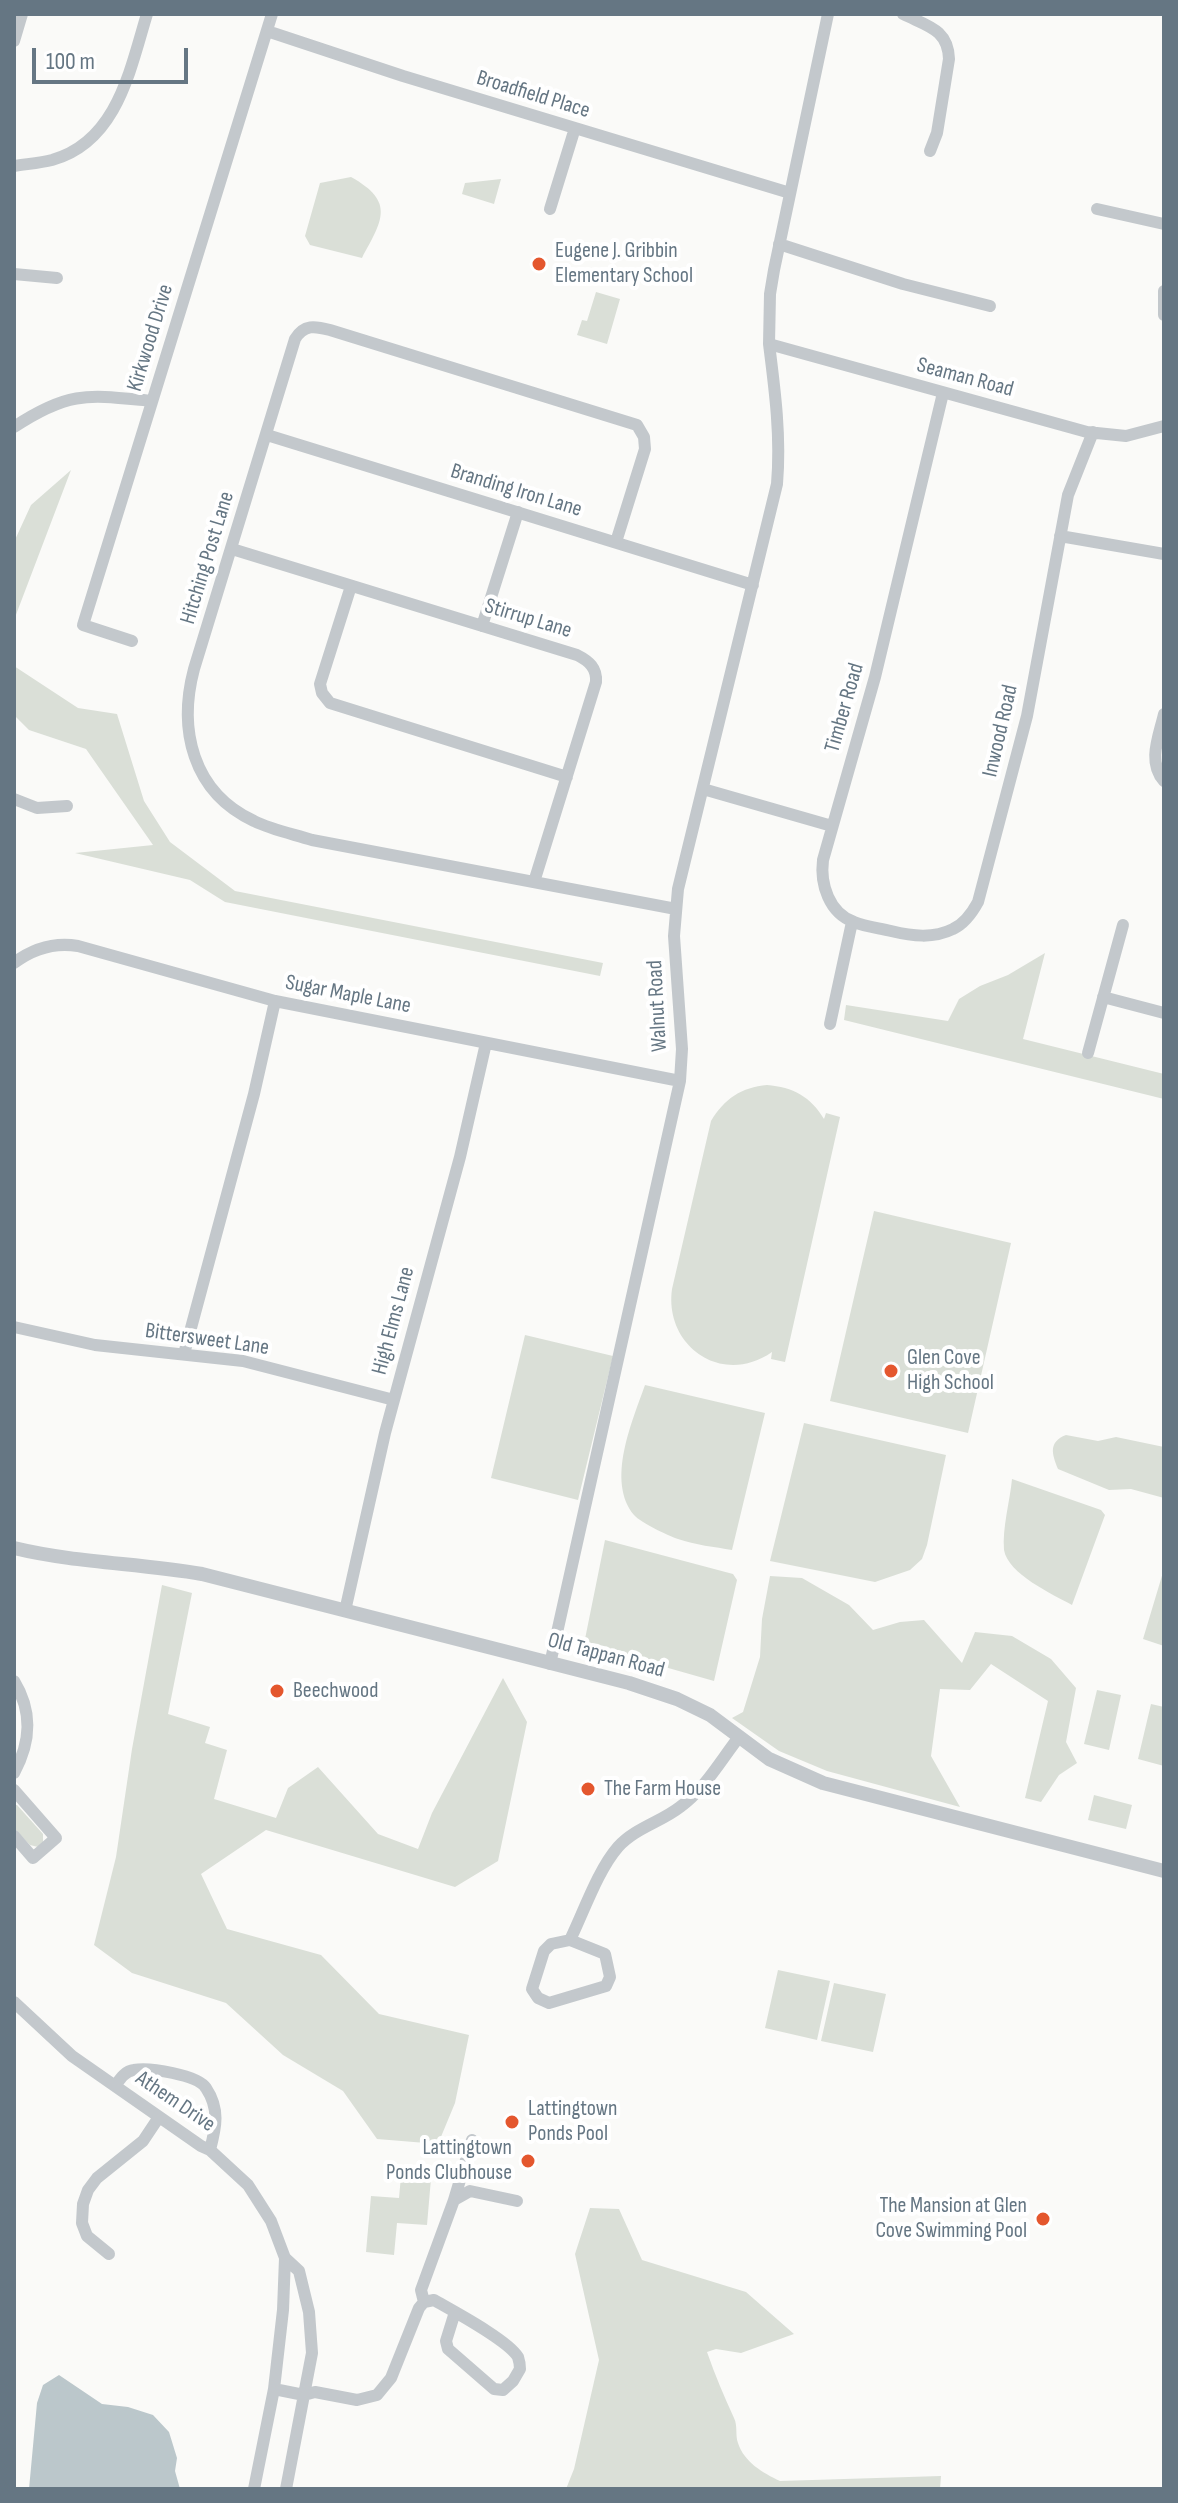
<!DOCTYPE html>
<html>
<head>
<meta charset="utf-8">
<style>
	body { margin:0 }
	#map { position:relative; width:1178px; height:2503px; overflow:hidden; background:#fafaf8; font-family:"Sofia Sans Condensed",sans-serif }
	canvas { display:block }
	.frame { position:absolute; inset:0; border:16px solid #657683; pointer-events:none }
	.scale { position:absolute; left:32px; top:48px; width:156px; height:36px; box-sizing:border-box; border:4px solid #657683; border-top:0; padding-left:10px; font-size:24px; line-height:28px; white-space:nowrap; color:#657683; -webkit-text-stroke:6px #fff; paint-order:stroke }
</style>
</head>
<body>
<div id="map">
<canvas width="1178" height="2503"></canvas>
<div class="frame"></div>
<div class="scale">100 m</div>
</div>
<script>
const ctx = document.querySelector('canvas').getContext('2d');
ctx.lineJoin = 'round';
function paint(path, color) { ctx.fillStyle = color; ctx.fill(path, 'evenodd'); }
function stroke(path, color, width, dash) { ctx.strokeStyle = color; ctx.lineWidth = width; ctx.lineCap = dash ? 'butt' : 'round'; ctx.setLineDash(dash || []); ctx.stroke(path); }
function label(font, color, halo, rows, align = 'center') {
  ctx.font = font + ' "Sofia Sans Condensed",sans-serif'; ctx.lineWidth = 8; ctx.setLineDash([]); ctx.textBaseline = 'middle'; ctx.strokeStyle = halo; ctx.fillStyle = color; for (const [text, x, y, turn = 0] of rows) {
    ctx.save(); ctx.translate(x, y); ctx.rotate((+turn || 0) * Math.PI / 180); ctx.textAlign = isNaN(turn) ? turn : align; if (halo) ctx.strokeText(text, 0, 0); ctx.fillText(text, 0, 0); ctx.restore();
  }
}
paint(new Path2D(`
	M351 177C396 202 382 221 362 258L310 245 305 236 320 183Z
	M501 179 494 204 462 194 465 183Z
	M596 292 620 299 607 344 577 335 582 320 587 321Z
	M71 470 14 620V542L31 505Z
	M14 666 78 708 117 714 144 801 170 842 235 891 603 963 600 976 225 902 190 880 75 853 153 845 86 749 29 730 14 715Z
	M1045 953 1023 1039 1164 1074V1099L844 1020 846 1005 948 1021 959 999 980 986 1008 975Z
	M767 1085C793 1087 811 1097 824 1119L826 1113 840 1117 785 1362 771 1359 772 1352C722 1387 664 1346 672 1289L711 1121C724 1099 742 1087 767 1085Z
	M874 1211 1011 1243 968 1433 830 1401Z
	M525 1335 613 1356 578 1500 491 1478Z
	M645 1385 765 1413 732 1550C715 1547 695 1545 678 1539 667 1535 641 1523 634 1515 606 1481 632 1422 645 1385Z
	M804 1423 946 1455 927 1545 922 1559 910 1570 875 1582 770 1561Z
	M1066 1435 1098 1441 1116 1437 1164 1447V1498L1131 1489 1109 1490 1058 1469C1052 1454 1048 1442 1066 1435Z
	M1012 1479 1101 1510 1105 1515 1072 1605C1052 1594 1008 1574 1004 1550 1002 1528 1010 1501 1012 1479Z
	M605 1540 733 1574 737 1580 714 1681 584 1644Z
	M1164 1569V1646L1143 1639Z
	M770 1576 802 1578 849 1605 873 1630 900 1622 924 1620 962 1663 975 1632 1012 1636 1051 1659 1076 1688 1066 1742 1077 1763 1059 1775 1041 1802 1025 1798 1048 1701 991 1664 970 1690 940 1689 931 1756 960 1807 827 1771 779 1751 732 1718 743 1712 760 1657 762 1619Z
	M162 1585 192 1593 168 1714 210 1727 205 1743 227 1750 214 1799 276 1818 288 1788 318 1767 378 1834 418 1849 432 1813 503 1678 527 1722 498 1861 455 1887 266 1830 201 1874 227 1929 321 1955 379 2014 469 2035 455 2103 438 2144 377 2139 343 2091 283 2055 226 2003 132 1973 94 1945 116 1857 132 1749Z
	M1097 1690 1121 1695 1109 1750 1084 1744Z
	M1151 1704 1164 1707V1766L1138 1759Z
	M1094 1795 1132 1805 1126 1829 1088 1820Z
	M14 1805H17L43 1834V1842L38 1847 30 1845 14 1828Z
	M778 1970 830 1981 817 2040 765 2028Z
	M834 1983 886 1994 873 2052 821 2041Z
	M402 2165 432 2167 427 2225 397 2223 394 2255 366 2252 371 2196 399 2198Z
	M590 2208 619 2209 642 2260 746 2292 794 2334 741 2353 716 2349 707 2352C715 2375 724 2396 734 2418 738 2426 735 2435 738 2443 744 2462 763 2473 780 2481L941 2476 940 2489H566L574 2469 599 2360 575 2254Z`), '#dadfd7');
paint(new Path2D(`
	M59 2375 102 2404 128 2407 153 2415 169 2432 177 2458 175 2471 180 2489H29L37 2403 43 2385Z`), '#bbc7cb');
stroke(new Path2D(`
	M828 14 774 270 770 294 769 344 1087 432 1126 436 1164 426
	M903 14C927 26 948 29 949 59L937 133 930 151
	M267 31 403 76 790 193
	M14 41 22 14
	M14 166C26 164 40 163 52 160 117 142 130 70 147 14
	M550 209 575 128
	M1097 209 1164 224
	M779 244 903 284 990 306
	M14 274 57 278
	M1164 291V315
	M943 393 875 677 823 860C820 884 829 913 854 922 866 927 879 928 891 931 912 936 933 939 953 929 964 924 972 913 978 902L1027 716 1068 495 1093 432
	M14 427C70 390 89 395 152 401
	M267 435 753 585
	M1060 536 1164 554
	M616 542 645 449 644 437 637 425 330 330C315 326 304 324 295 339L194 669C178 729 192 792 254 821 272 830 293 834 312 840L676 909
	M232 549 577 655C589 661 597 668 596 682L534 882
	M351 586 320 684 322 693 330 703 567 777
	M482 626 518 512
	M132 641 83 625 272 14
	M1164 714C1159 736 1147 762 1164 781
	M703 789 832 826
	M14 799 37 808 67 806
	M14 963C34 948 54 942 78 946L275 1001 680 1081
	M1103 997 1164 1013
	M830 1024 852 922
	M1088 1053 1123 925
	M14 1327 95 1345 243 1361 394 1400
	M184 1354 254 1094 275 1001
	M345 1611 385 1433 460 1157 486 1043
	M550 1664 680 1081 682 1049 674 936 678 889 777 484C781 437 775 391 769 344
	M14 1681C33 1712 31 1742 14 1773
	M14 1790 56 1838 33 1858 14 1836
	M570 1940 605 1954 610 1977 606 1986 549 2003 538 1998 532 1989 544 1951 551 1944 570 1940C584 1911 598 1870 618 1847 635 1828 661 1822 680 1807 704 1790 721 1760 739 1737
	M14 2002 72 2056 201 2146 210 2150 248 2185 271 2221 285 2258 283 2310 274 2389 254 2489
	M115 2086C120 2079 125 2071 134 2070 149 2067 198 2075 206 2088 220 2109 216 2127 210 2150
	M454 2200 472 2140
	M109 2254 87 2236 82 2223 83 2204 88 2190 97 2178 143 2141 159 2117
	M285 2258 299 2271 309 2312 312 2353 286 2489
	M424 2302 421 2290 454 2200 470 2191 517 2201
	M274 2389 304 2395 315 2392 357 2400 377 2395 391 2378 419 2308 424 2302 434 2300C453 2311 508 2340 518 2357 519 2360 520 2366 520 2369L513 2381 503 2390 494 2389 448 2349 446 2341 455 2312`), '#c3c8cc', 12);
stroke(new Path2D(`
	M14 1548C76 1563 140 1563 202 1574L629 1683 677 1699 710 1715 769 1759 823 1783 1164 1871`), '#c3c8cc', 14);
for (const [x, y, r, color] of [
	[539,264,8,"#e4572e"],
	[891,1371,8,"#e4572e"],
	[277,1691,8,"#e4572e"],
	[588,1789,8,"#e4572e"],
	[512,2122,8,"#e4572e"],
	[528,2161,8,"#e4572e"],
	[1043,2219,8,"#e4572e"]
]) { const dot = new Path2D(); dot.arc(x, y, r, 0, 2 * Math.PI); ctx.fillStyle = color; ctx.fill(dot); stroke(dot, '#fff', 3); }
label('22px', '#657683', '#fff', [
	["Broadfield Place",533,95,17],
	["Kirkwood Drive",151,338,-73],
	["Seaman Road",965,378,15],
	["Branding Iron Lane",516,491,17],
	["Hitching Post Lane",208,558,-73],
	["Stirrup Lane",528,619,17],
	["Timber Road",845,708,-74],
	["Inwood Road",1001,731,-77],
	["Sugar Maple Lane",348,995,11],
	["Walnut Road",658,1006,-93],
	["High Elms Lane",394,1321,-75],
	["Bittersweet Lane",207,1340,8],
	["Old Tappan Road",606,1656,15],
	["Athem Drive",175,2102,34]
]);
label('22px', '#657683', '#fff', [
	["Eugene J. Gribbin",555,251],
	["Elementary School",555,276],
	["Glen Cove",907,1358],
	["High School",907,1383],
	["Beechwood",293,1691],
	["The Farm House",604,1789],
	["Lattingtown",528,2109],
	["Ponds Pool",528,2134],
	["Lattingtown",512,2148,"right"],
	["Ponds Clubhouse",512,2173,"right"],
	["The Mansion at Glen",1027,2206,"right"],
	["Cove Swimming Pool",1027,2231,"right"]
], 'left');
</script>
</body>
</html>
